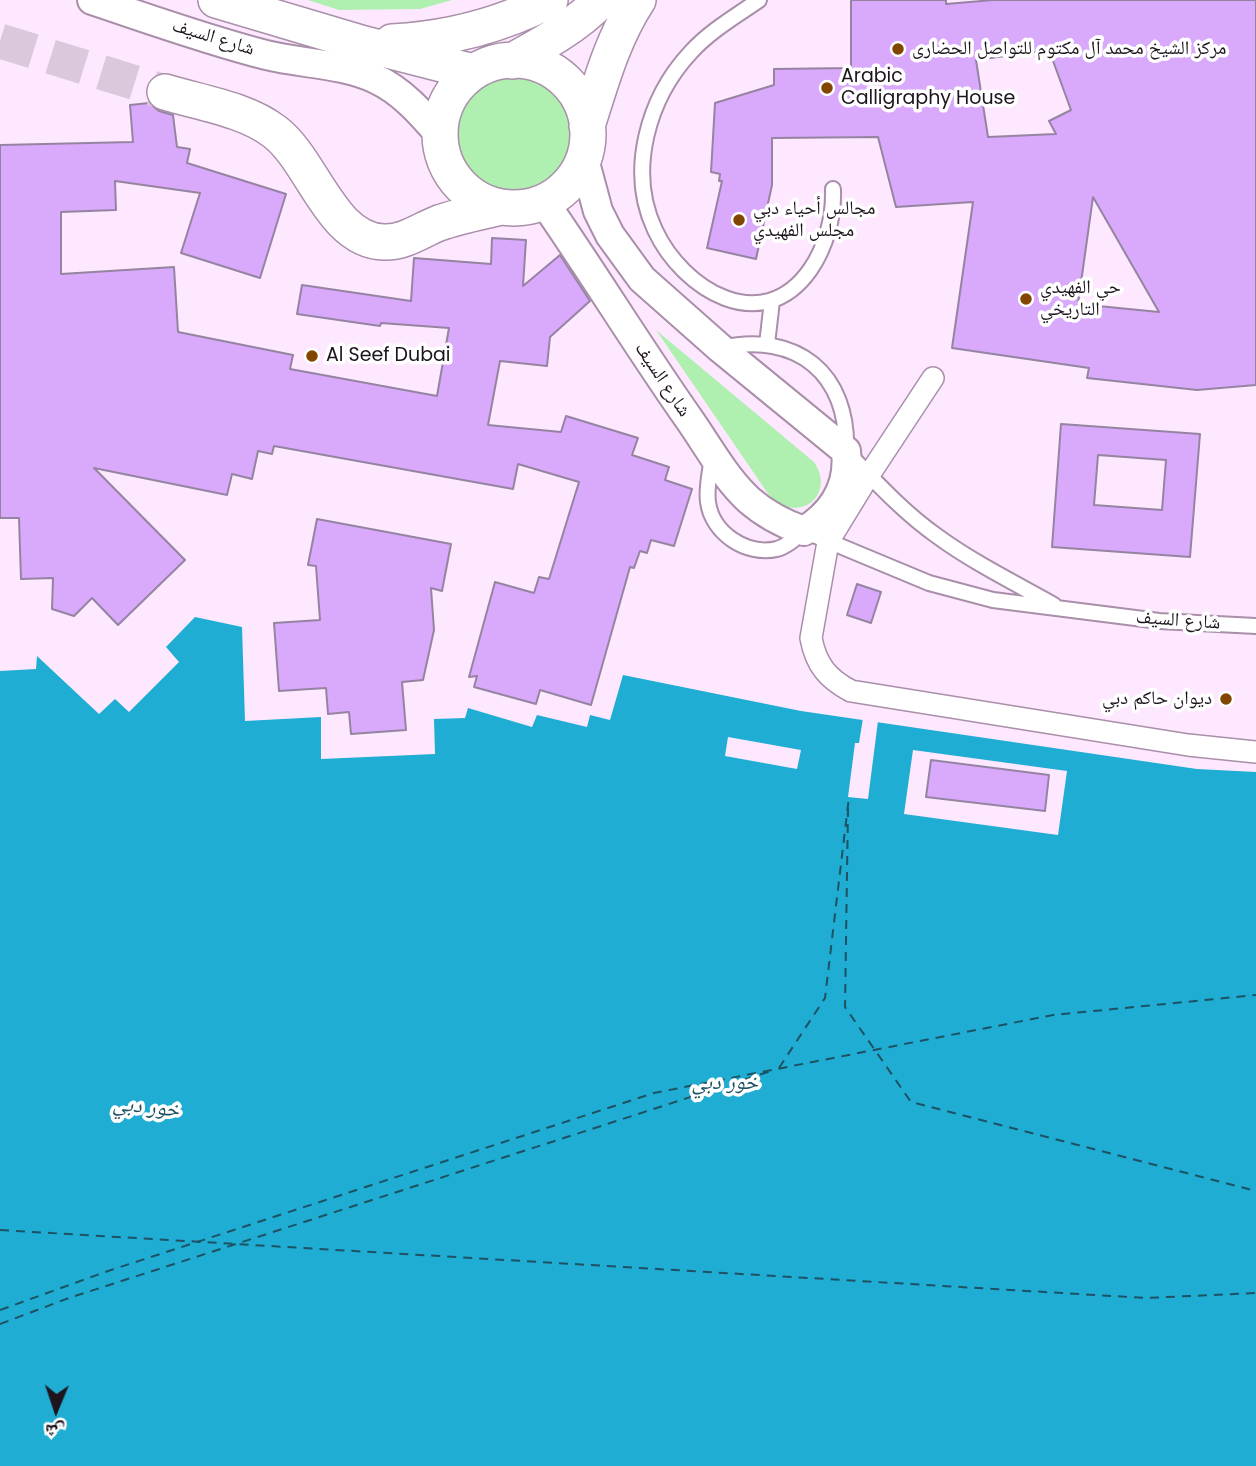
<!DOCTYPE html>
<html>
<head>
<meta charset="utf-8">
<style>
	body { margin:0 }
	#map { position:relative; width:1256px; height:1466px; overflow:hidden; background:#fee8ff; font-family:Poppins,"Noto Naskh Arabic",sans-serif }
	canvas { display:block }
	.north { position:absolute; left:21px; top:1375px; width:70px; height:70px; -webkit-text-stroke:5px #fff; paint-order:stroke; rotate:182deg; font-size:19px; font-weight:700; line-height:28px; text-align:center; color:#1e141e }
	.north::after { content:''; display:block; margin:auto; width:24px; height:32px; background:#1e141e; clip-path:polygon(50% 0,100% 100%,50% 72%,0 100%) }
</style>
</head>
<body>
<div id="map">
<canvas width="1256" height="1466"></canvas>
<div class="north">ش</div>
</div>
<script>
const ctx = document.querySelector('canvas').getContext('2d');
ctx.lineJoin = 'round';
function paint(path, color) { ctx.fillStyle = color; ctx.fill(path, 'evenodd'); }
function stroke(path, color, width, dash) { ctx.strokeStyle = color; ctx.lineWidth = width; ctx.lineCap = dash ? 'butt' : 'round'; ctx.setLineDash(dash || []); ctx.stroke(path); }
function label(font, color, halo, rows, align = 'center') {
  ctx.font = font + ' Poppins,"Noto Naskh Arabic",sans-serif'; ctx.lineWidth = 7; ctx.setLineDash([]); ctx.textBaseline = 'middle'; ctx.strokeStyle = halo; ctx.fillStyle = color; for (const [text, x, y, turn = 0] of rows) {
    ctx.save(); ctx.translate(x, y); ctx.rotate((+turn || 0) * Math.PI / 180); ctx.textAlign = isNaN(turn) ? turn : align; if (halo) ctx.strokeText(text, 0, 0); ctx.fillText(text, 0, 0); ctx.restore();
  }
}
paint(new Path2D(`
	M308 0H452L420 9 339 10Z
	M451 136a63 63 0 1 1 126 0a63 63 0 1 1-126 0Z
	M656 330 814 462C836 494 801 524 771 498Z`), '#afefb0');
paint(new Path2D(`
	M195 617 242 627 245 721 321 717V759L435 754 434 719 465 718 468 708 532 727 537 715 587 727 590 715 610 720 623 675 801 711 1197 769 1256 772V1466H0V671L36 669 37 656 99 714 115 699 129 712 179 662 166 647Z`), '#1fadd4');
paint(new Path2D(`
	M863 718 878 721 868 799 848 797 855 743H859Z
	M728 737 801 750 797 769 725 756Z
	M913 750 1067 771 1058 835 904 814Z`), '#fee8ff');
stroke(new Path2D(`
	M848 808 845 1007 911 1102 1256 1191
	M779 1068 825 998 849 797
	M0 1230 1146 1298 1256 1293
	M0 1310 108 1271 654 1093 1053 1015 1256 995
	M0 1324 69 1298 771 1071`), '#1d5262', 2, [9, 7]);
const building = new Path2D(`
	M851 0H946V4L993 0H1256V385L1197 390 1087 378 1089 368 952 348 973 202 896 207 878 137 772 138V185L756 259 707 248 722 181H719L720 174 711 172 715 103 774 85V69L851 68ZM1049 50 1071 110 1049 121 1056 134 988 137 976 60ZM1093 197 1159 312 1078 304Z
	M149 103 159 111 173 115 177 147 190 149 187 163 286 194 260 278 181 253 200 193 115 181 116 210 61 212V274L174 267 178 332 293 355 290 369 437 396 449 328 381 323 380 326 297 314 302 285 411 301 414 258 491 264 492 238 526 240 523 286 560 255 590 301 550 337 547 366 500 361 488 425 561 432 566 416 638 438 632 455 669 467 665 480 692 489 674 546 651 540 647 553 640 551 634 568 630 567 591 705 540 690 536 704 474 687 477 676 469 677 495 582 534 593 539 577 549 579 579 482 518 464 513 489 274 446 272 454 258 451 252 479 232 474 227 495 94 468 185 560 118 625 92 598 74 616 52 609 53 578 21 579 19 518H0V145L133 142 130 105Z
	M1061 424 1200 434 1190 557 1052 547ZM1098 455 1166 460 1162 510 1094 505Z
	M317 519 451 544 442 591 431 588 434 630 423 680 402 682 406 730 351 734 349 712 328 714 326 688 279 691 274 623 320 620 316 566 308 565Z
	M857 584 881 592 871 623 847 615Z
	M931 760 1049 775 1045 811 926 797Z`);
paint(building, '#d9a9fb');
stroke(building, '#9584a1', 2);
stroke(new Path2D(`
	M0 41 165 92`), '#dcc8dd', 35, [35, 18]);
const service = new Path2D(`
	M759 0C736 16 710 31 691 52 648 98 627 171 655 230 683 290 762 338 810 270 826 247 834 217 833 189
	M767 344 772 301
	M721 348C797 331 849 374 846 451 875 481 903 512 937 536 974 563 1015 583 1054 605
	M712 458C710 472 706 488 708 502 712 533 746 556 777 549 787 546 796 538 804 531L929 583 993 600 1159 621 1256 626`);
const pedestrian = new Path2D(`
	M933 378 869 475 828 542 811 638C816 665 828 679 851 691L1188 745 1256 752`);
const minor = new Path2D(`
	M92 0C149 19 207 40 266 55 302 64 342 63 376 79 402 91 421 113 440 135
	M544 202C594 274 639 348 689 419 708 446 725 478 749 500 766 515 784 524 804 531 833 513 850 486 846 451L720 348 642 279 610 235 598 211 584 159`);
const tertiary = new Path2D(`
	M216 0 364 44 473 72
	M392 42C448 39 500 26 550 0
	M440 134a74 74 0 1 1 148 0a74 74 0 1 1-148 0Z
	M512 61C543 44 576 26 601 0
	M165 92C201 103 245 109 275 132 313 161 331 241 384 242 404 243 421 230 439 223 459 216 480 212 501 207
	M587 126C601 82 613 38 638 0`);
stroke(service, '#a98fa9', 18);
stroke(pedestrian, '#a98fa9', 24);
stroke(minor, '#a98fa9', 32);
stroke(tertiary, '#a98fa9', 38);
stroke(service, '#fff', 14);
stroke(pedestrian, '#fff', 21);
stroke(minor, '#fff', 28);
stroke(tertiary, '#fff', 35);
for (const [x, y, r, color] of [
	[898,49,7,"#824600"],
	[827,88,7,"#824600"],
	[739,220,7,"#824600"],
	[1026,299,7,"#824600"],
	[312,356,7,"#824600"],
	[1226,699,7,"#824600"]
]) { const dot = new Path2D(); dot.arc(x, y, r, 0, 2 * Math.PI); ctx.fillStyle = color; ctx.fill(dot); stroke(dot, '#fff', 2.5); }
label('19px', '#1e141e', '#fff', [
	["شارع السيف",213,38,17],
	["شارع السيف",662,380,56],
	["شارع السيف",1178,621,4]
]);
label('19px', '#1e141e', '#fff', [
	["مركز الشيخ محمد آل مكتوم للتواصل الحضارى",912,49],
	["Arabic",841,77],
	["Calligraphy House",841,99],
	["مجالس أحياء دبي",753,209],
	["مجلس الفهيدي",753,231],
	["حي الفهيدي",1040,288],
	["التاريخي",1040,310],
	["Al Seef Dubai",326,356],
	["ديوان حاكم دبي",1212,699,"right"]
], 'left');
label('italic 21px', '#1d5262', '#fff', [
	["خور دبي",725,1084],
	["خور دبي",146,1108,6]
]);
</script>
</body>
</html>
